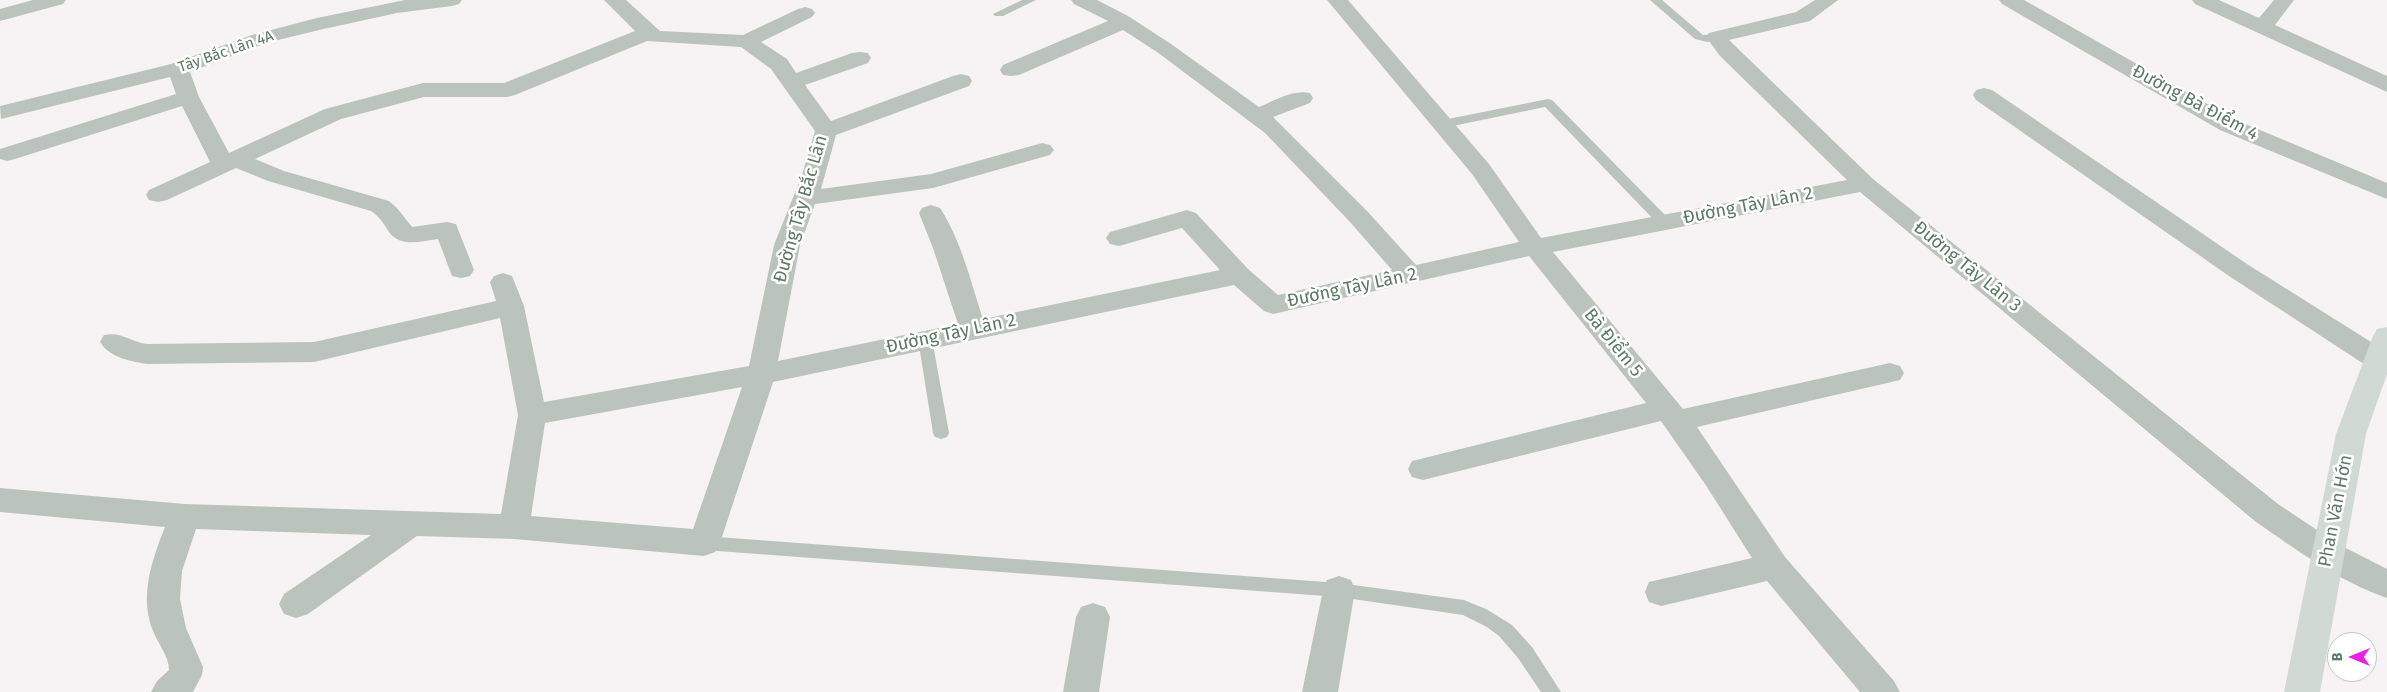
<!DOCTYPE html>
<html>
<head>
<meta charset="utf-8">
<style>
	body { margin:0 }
	#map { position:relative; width:2387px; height:692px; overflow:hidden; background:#f7f3f4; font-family:"Fira Sans",sans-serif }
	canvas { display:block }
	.north { position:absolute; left:2327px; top:632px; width:50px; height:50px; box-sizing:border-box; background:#fff; border:1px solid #bec9c1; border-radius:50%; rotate:270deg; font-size:14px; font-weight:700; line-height:20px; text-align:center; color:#5c7963 }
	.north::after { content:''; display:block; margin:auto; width:18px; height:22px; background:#eb1fe6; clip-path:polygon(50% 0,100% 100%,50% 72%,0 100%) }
</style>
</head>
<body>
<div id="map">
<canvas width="2387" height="692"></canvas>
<div class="north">B</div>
</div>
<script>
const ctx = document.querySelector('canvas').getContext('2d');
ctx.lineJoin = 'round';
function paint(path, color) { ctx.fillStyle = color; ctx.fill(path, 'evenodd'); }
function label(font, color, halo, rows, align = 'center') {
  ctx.font = font + ' "Fira Sans",sans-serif'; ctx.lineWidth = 5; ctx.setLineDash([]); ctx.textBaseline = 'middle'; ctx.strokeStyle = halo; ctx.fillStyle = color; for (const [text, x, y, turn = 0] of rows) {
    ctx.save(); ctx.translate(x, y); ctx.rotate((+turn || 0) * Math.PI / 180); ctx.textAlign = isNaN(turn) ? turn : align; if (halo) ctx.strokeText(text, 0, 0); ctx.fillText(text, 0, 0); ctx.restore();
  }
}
paint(new Path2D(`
	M1022 0H1036L1003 16H995L993 14Z
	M1650 0H1662L1703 35 1716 34 1722 37 1720 39 1707 42 1695 39Z
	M1548 99 1552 100 1669 219 1671 222 1669 225H1659L1545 107 1443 128 1437 124 1443 120Z
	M925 334 930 335 932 339 949 433 947 437 941 439 935 437 933 433 918 339 920 335Z
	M704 536 1339 583 1464 600 1486 609 1512 625 1532 647 1561 692H1541L1518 658 1499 636 1487 627 1463 615 1339 597 704 550 698 548 695 543 698 538Z`), '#bac4bc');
paint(new Path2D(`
	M33 0H66L63 4 0 21V9Z
	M405 0H462L459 4 452 6 397 13 319 30 266 43 190 72 199 97 229 153 325 109 423 83H504L635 31 604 0H626L660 31 743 35 798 9 805 7 812 9 815 13 812 17 761 42 787 59 796 73 852 53 860 52 868 53 871 58 868 63 805 85 831 121 953 76 961 74 969 76 972 81 969 86 836 135 821 189 931 174 1042 143 1050 145 1054 150 1050 155 933 188 815 204 800 245 778 361 958 324 933 248 919 213 922 208 931 205 940 208C961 240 971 282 983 319L1220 270 1182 228 1119 246 1110 244 1106 238 1110 232 1187 210 1196 213 1248 269 1278 295 1392 270 1350 222 1265 133 1157 52 1123 30 1019 75 1011 76 1003 75 1000 70 1003 65 1108 21 1074 4 1071 0H1097L1128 16 1171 44 1259 107C1274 101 1293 89 1310 93L1313 98 1310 103 1273 117 1368 212 1416 265 1519 242 1472 174 1327 0H1348L1489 164 1541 238 1847 180 1720 56 1706 37 1709 33 1796 12 1815 0H1838L1810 21 1729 40 1873 179 2278 504 2338 544 2387 569V598C2340 582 2297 550 2256 522L1860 192 1553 252 1683 409 1890 363 1900 366 1904 373 1900 380 1697 427 1785 557 1894 681 1900 692H1860L1767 581 1661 606 1649 602 1645 592 1649 582 1752 558 1705 484 1661 421 1423 480 1412 477 1408 469 1412 461 1646 403 1529 256 1273 314 1264 311 1234 285 773 382 720 543 715 552 704 556 514 539 417 536 308 614 296 618 284 614 279 604 284 594 371 535 196 529 182 571 180 599 186 628 203 667 202 675 193 692H151L157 681 169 670C169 656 158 644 153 631 139 596 152 560 165 527L0 512V488L185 504 501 514 518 415 500 318 314 362 147 364C130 361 110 358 100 342L104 335C121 331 131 342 147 344L314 342 496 301 490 282 494 276 503 273 512 276 524 306 544 402 749 366 774 245 802 175 815 131 771 69 741 47 647 41 515 95 507 97H424L341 119 255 159 284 171 389 201 397 208 412 227 447 222 456 224 474 270 470 276 461 278 452 276 438 239C421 241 401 248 389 232 384 224 380 217 371 211L268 181 236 168 167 200 158 202 149 200 146 195 149 190 210 162 182 106 15 159 7 161 0 159V149L176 94 170 77 1 119 0 106 171 64 252 35 317 18ZM742 387 693 529 531 516 545 423Z
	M1999 0H2024L2236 120 2387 183V199L2220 130 2002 4Z
	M2192 0H2219L2259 18 2274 0H2294L2275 25 2387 76V92L2195 4Z
	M1984 88 1992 90 2247 264 2387 352V366L2377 369 2367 366 2229 276 1976 100 1973 95 1976 90Z
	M1339 576 1351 580 1355 590 1338 692H1302L1323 590 1327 580Z
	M1093 603 1105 607 1110 617 1099 692H1063L1076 617 1081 607Z`), '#bac4bc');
paint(new Path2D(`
	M2387 327V374L2366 434 2320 692H2284L2336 434 2373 336 2377 329Z`), '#d1d9d4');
label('15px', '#5c7963', '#fff', [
	["Tây Bắc Lân 4A",226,52,-19]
]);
label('18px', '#5c7963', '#fff', [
	["Đường Bà Điểm 4",2195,103,28],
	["Đường Tây Lân 2",1748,206,-11],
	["Đường Tây Bắc Lân",801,209,-74],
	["Đường Tây Lân 3",1967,267,39],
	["Đường Tây Lân 2",1352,288,-12],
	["Đường Tây Lân 2",951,334,-12],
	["Bà Điểm 5",1613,343,51],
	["Phan Văn Hớn",2336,511,-79]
]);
</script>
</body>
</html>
